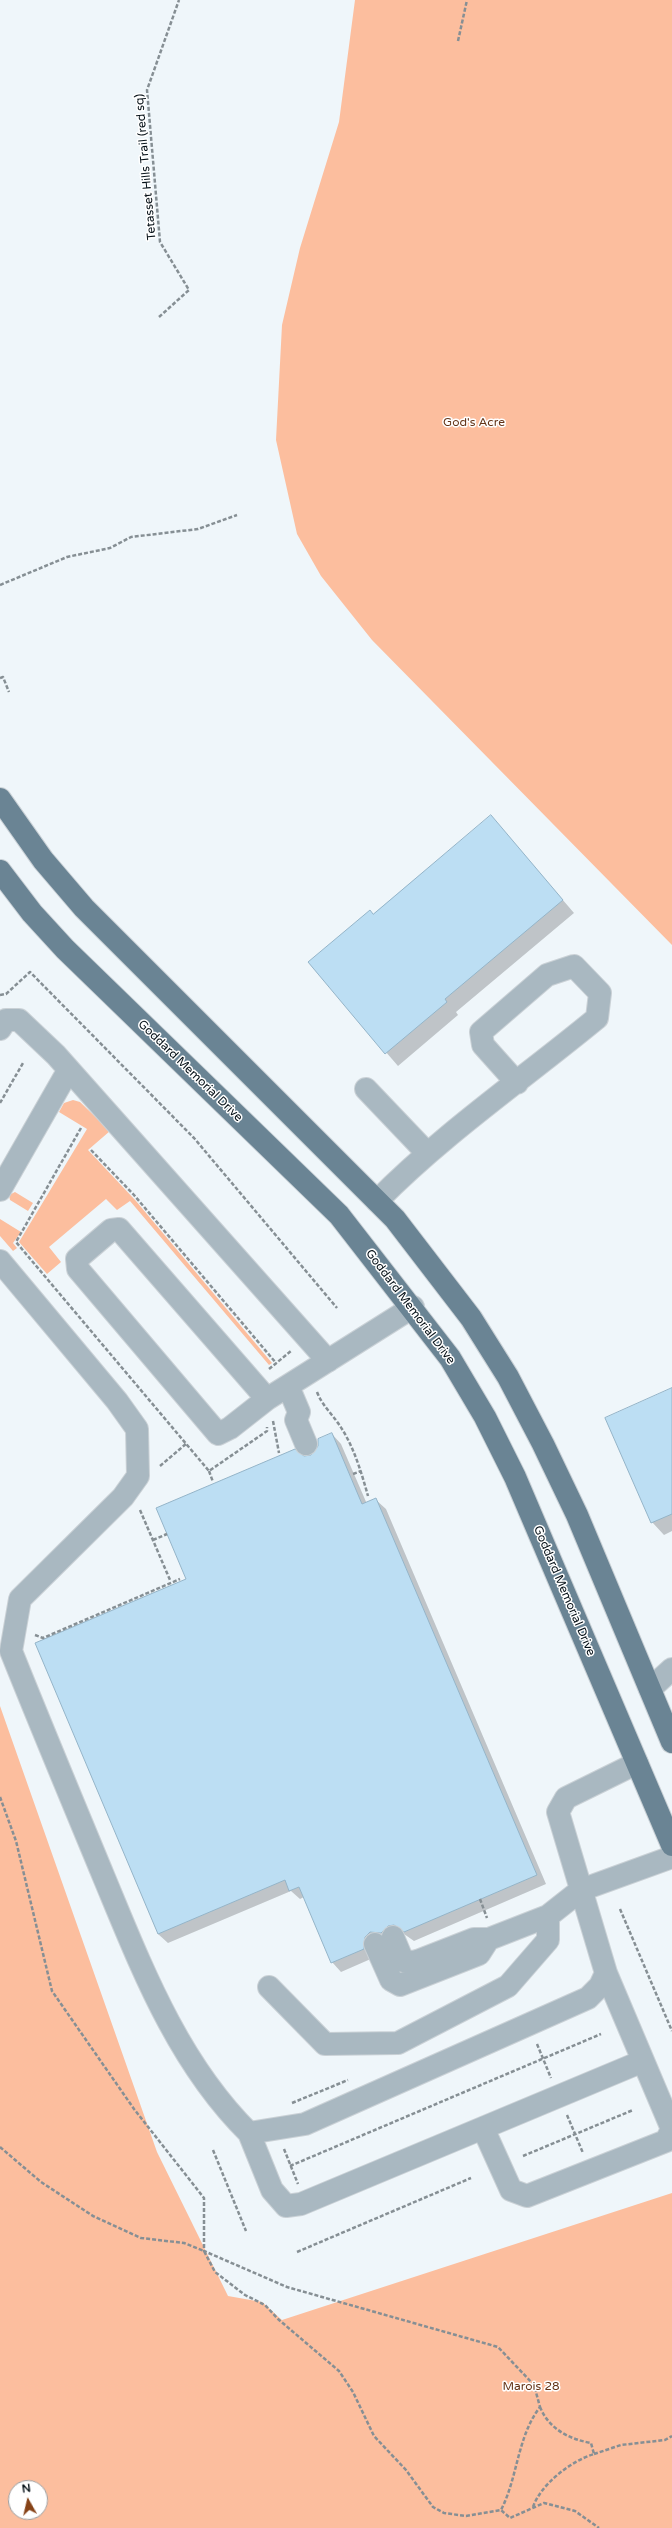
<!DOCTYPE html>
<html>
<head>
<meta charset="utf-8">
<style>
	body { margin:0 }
	#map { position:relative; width:672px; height:2528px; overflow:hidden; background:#eff6fa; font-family:"Varela Round",sans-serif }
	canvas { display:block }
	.north { position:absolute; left:8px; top:2480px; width:40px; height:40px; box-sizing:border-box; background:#fff; border:1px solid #9b9fa2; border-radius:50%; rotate:352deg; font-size:11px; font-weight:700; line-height:16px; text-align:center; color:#051017 }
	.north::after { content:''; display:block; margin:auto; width:14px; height:18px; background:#864217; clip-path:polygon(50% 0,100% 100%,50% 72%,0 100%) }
</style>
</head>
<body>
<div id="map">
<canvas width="672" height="2528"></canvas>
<div class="north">N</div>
</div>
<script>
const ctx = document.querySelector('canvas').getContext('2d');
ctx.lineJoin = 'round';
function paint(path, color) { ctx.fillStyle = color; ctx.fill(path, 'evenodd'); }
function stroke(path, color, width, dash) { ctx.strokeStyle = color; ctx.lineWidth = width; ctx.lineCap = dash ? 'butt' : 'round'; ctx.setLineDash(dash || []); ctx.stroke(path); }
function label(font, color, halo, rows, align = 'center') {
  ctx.font = font + ' "Varela Round",sans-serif'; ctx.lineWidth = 3; ctx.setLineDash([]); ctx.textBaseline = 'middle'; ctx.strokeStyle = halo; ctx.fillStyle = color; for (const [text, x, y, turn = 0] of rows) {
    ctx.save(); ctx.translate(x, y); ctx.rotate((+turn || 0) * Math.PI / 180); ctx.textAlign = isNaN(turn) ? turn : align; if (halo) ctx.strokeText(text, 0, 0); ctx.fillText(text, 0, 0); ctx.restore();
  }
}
paint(new Path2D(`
	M355 0H672V945L372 640 321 576 297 534 276 440 282 325 300 248 339 122Z
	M73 1100 80 1102 110 1131 88 1150 136 1201 272 1363 269 1365 130 1201 117 1210 106 1199 49 1247 61 1262 47 1274 19 1242 87 1129 59 1112 64 1103Z
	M15 1192 33 1203 28 1211 10 1200 9 1195Z
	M0 1219 21 1232 13 1243 17 1248 13 1251 0 1236Z
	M0 1706 157 2152 228 2296 262 2302 282 2320 672 2193V2528H0ZM16 2488H40V2512H16Z`), '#fcbe9e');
paint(new Path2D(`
	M491 816 574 913 456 1012 458 1015 398 1066 309 963 373 915Z
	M672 1389V1531L664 1535 652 1522Z
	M332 1434 341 1444 367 1504 376 1500 386 1509 546 1884 414 1941 404 1934 397 1935 373 1958 341 1972 332 1962 304 1897 300 1899 291 1891 168 1943 158 1934 37 1643 188 1579 304 1457 312 1456Z`), '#0003');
const building = new Path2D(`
	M491 815 563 900 445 999 447 1002 385 1054 308 962 370 910 373 914Z
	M672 1388V1514L651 1523 605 1418Z
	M332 1433 362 1504 376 1498 537 1875 404 1932 394 1925 388 1926 381 1933 370 1932 365 1937 364 1949 331 1963 299 1887 289 1891 285 1880 158 1934 35 1643 186 1579 156 1508 295 1449 304 1456 311 1455 318 1446V1439Z`);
paint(building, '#bcdef3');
stroke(building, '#94b4c8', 1);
const minor = new Path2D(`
	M0 1029 6 1020H19L56 1055 328 1361
	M366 1089 427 1153
	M0 1190 68 1071
	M377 1201C444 1133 523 1079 597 1018L600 993 574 966 547 975 481 1032 483 1045 517 1083
	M0 1261 117 1401 137 1429 138 1476 123 1497 20 1599 11 1651C41 1726 72 1800 103 1875 141 1966 177 2062 249 2133L305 2124 588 1998 600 1986 606 1973 558 1812 566 1798 637 1763
	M288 1386 299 1412 296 1420 306 1444
	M267 1399 119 1229 111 1230 77 1259 78 1269 218 1434 230 1428 267 1399 413 1307
	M650 1689 672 1669
	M393 1937 403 1961 415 1962 474 1939H489L548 1916 581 1890 672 1857
	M375 1944 391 1980 400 1985 479 1954 488 1940
	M269 1987 325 2044 398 2043 508 1986 548 1940V1916
	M483 2128 511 2190 527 2196 666 2141 672 2129 606 1973
	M249 2133 272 2190 286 2206 301 2204 643 2061`);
const major = new Path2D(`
	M0 799 43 860 84 908 395 1219 471 1318 508 1377 543 1444 577 1515 672 1742
	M0 871 32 913 65 949 339 1215 450 1358 485 1417 515 1477 672 1845`);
stroke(minor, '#cad1d6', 24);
stroke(major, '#cad1d6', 24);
stroke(new Path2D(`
	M458 41 467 0
	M159 317 189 290 160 242 147 90 179 0
	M0 585 67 557 110 548 131 537 198 529 237 515
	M0 678 3 677 9 692
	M0 995 6 994 30 972 194 1138 337 1308
	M0 1103 23 1063
	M81 1128 16 1242 209 1471 267 1431V1427
	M91 1150 134 1195 276 1363
	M269 1369 291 1351
	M317 1392C322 1405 331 1413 338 1423 353 1444 361 1471 368 1496
	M273 1421 279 1453
	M160 1466 187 1443
	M209 1471 213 1482
	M353 1474 361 1471
	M140 1510 170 1580
	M153 1540 167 1534
	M35 1635 43 1638 180 1579
	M0 1797 16 1841 52 1991 134 2109 204 2198V2251L287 2287 498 2347 534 2385 540 2407C517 2437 518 2477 501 2510
	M480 1899 487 1918
	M620 1909 672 2031
	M537 2044 551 2078
	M292 2103 348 2080
	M567 2115 583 2153
	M0 2147 41 2182 93 2216 141 2238 184 2243 204 2251 215 2272 245 2295 265 2305 278 2319 339 2371 353 2392 374 2436 406 2470 433 2507 444 2513 466 2516 501 2510 510 2518 544 2503 575 2511 599 2528
	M284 2149 298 2184
	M213 2150 246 2231
	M523 2156 633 2110
	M290 2166 601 2034
	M297 2252 471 2178
	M594 2454 621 2445 665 2440 672 2436
	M533 2507C541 2484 571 2461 594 2454L591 2443C569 2439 549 2429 540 2407`), '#868f94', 2.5, [4, 2]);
stroke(minor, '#a9b8c1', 22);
stroke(major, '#6a8494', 22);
label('12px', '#051017', '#fff', [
	["Tetasset Hills Trail (red sq)",146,167,-95],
	["Goddard Memorial Drive",190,1071,44],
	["Goddard Memorial Drive",410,1307,53],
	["Goddard Memorial Drive",564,1591,67]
]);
label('12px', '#643417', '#fff', [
	["God's Acre",474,423],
	["Marois 28",531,2387]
]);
</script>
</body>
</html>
